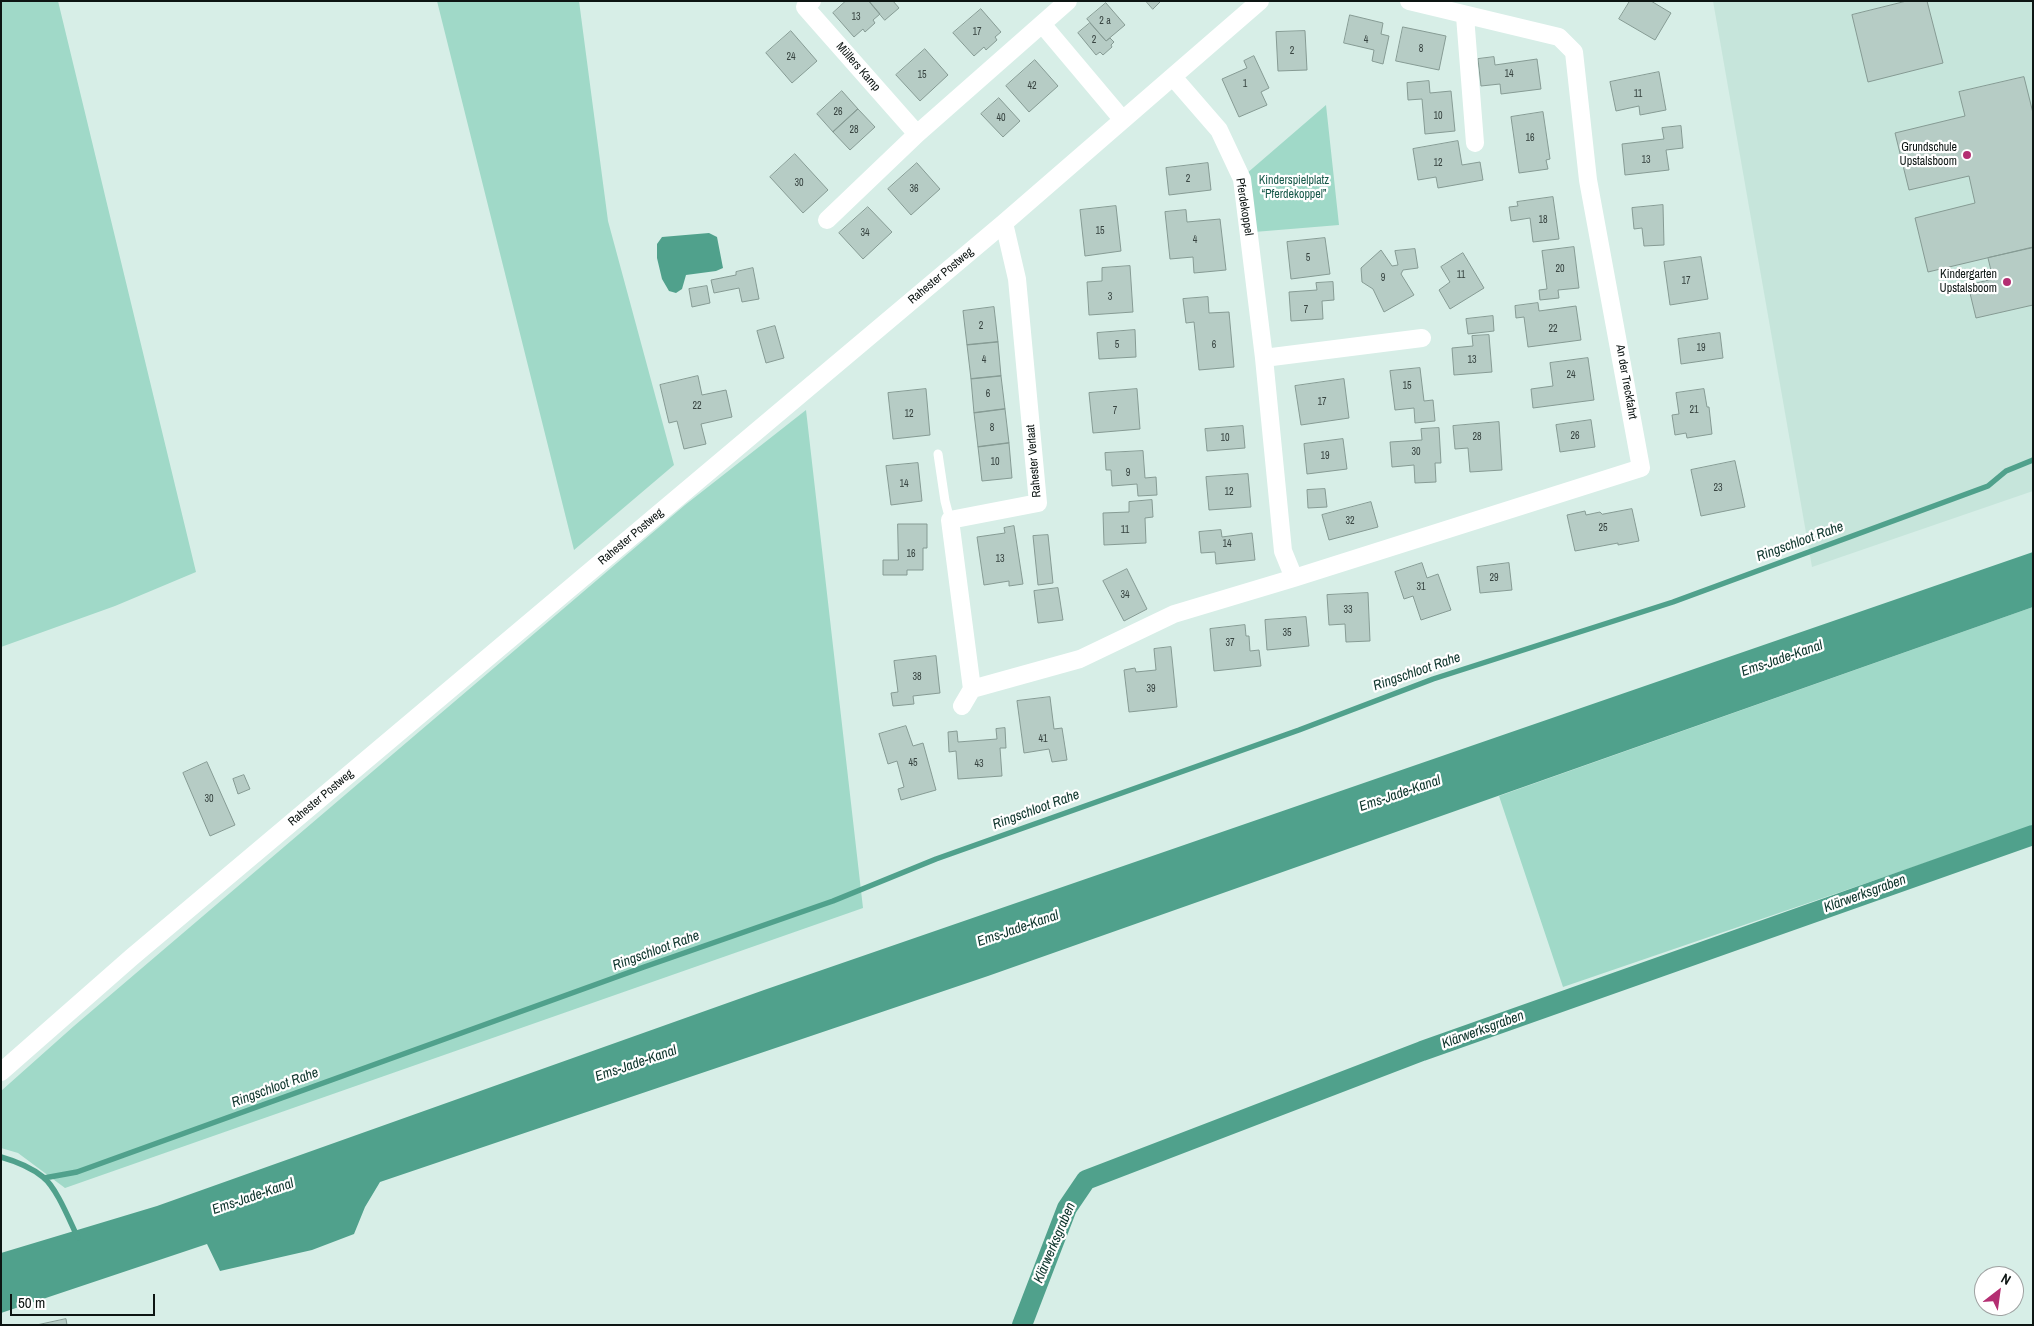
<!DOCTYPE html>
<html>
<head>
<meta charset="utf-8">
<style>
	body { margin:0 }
	#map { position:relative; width:2034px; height:1326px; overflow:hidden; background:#d7eee7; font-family:"Archivo Narrow",sans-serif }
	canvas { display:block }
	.frame { position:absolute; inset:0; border:2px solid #0d1513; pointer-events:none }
	.north { position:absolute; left:1974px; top:1266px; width:50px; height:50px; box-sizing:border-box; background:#fff; border:1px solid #9ea1a1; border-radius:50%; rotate:30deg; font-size:14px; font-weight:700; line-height:20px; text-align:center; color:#0d1513 }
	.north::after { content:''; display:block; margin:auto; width:18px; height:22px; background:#b42e72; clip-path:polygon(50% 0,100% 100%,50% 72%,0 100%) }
	.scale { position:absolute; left:10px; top:1294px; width:145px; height:22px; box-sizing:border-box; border:2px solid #0d1513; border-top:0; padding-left:6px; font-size:15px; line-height:18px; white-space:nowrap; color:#0d1513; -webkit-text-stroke:4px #fff; paint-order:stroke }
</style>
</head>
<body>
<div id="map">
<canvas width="2034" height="1326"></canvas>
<div class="frame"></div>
<div class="north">N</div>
<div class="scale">50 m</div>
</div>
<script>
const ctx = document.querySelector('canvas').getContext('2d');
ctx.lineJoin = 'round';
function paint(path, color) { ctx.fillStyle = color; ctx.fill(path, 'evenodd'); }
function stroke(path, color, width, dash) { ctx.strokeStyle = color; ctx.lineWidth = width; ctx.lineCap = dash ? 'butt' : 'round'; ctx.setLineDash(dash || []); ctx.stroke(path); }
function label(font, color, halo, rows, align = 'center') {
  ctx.font = font + ' "Archivo Narrow",sans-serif'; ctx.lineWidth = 4.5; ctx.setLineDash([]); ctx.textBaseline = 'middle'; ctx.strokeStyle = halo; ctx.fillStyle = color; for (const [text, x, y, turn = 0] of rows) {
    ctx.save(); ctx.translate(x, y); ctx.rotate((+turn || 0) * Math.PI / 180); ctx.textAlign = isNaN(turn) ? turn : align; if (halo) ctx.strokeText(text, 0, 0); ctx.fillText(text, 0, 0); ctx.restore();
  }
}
paint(new Path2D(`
	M1713 1H2033V491L1812 567Z`), '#c6e5db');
paint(new Path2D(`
	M1 1H58L196 572 115 606 1 647Z
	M437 1H579L608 221 674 465 574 550Z
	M1326 105 1339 225 1254 232 1246 174Z
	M806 410 863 908 65 1188 18 1153 1 1148V1091L74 1026 685 505Z
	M2033 607V826L1563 987 1499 796Z`), '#a0d9c8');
paint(new Path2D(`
	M709 233 717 237 723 268 716 271 686 275 682 289 676 293 669 291 662 279 657 258V244L662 237Z
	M2033 552V607L988 976 380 1182 365 1207 354 1234 312 1250 220 1271 207 1244 1 1313V1253L157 1206 764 990Z`), '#50a18c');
stroke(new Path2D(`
	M1 1157C15 1161 32 1168 43 1177 57 1188 70 1222 78 1238
	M44 1178 77 1172 644 967 833 901 936 859 1299 730 1433 679 1673 602 1988 486 2006 471 2033 460`), '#50a18c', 5.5);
stroke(new Path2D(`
	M1022 1325 1067 1208 1086 1180 1422 1051 2033 835`), '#50a18c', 20);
const building = new Path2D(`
	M846 1H869L880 14 873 20 875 23 865 32 863 29 854 37 833 13Z
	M869 1H893L899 8 885 20Z
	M1146 1H1161L1153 9Z
	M1630 1H1651L1671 13 1655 40 1619 19Z
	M1907 1H1927L1943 63 1868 82 1852 15Z
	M1106 3 1125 25 1106 41 1087 19Z
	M981 9 1001 32 995 37 997 40 986 50 984 47 974 56 953 33Z
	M1350 15 1383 23 1381 34 1389 36 1383 64 1372 61 1374 50 1344 43Z
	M1090 23 1106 41 1110 38 1114 42 1111 45 1112 47 1103 55 1100 52 1096 55 1078 33Z
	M1403 27 1446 36 1439 70 1396 61Z
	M791 31 817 61 792 83 766 53Z
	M1305 31 1307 70 1278 71 1276 32Z
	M925 49 948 75 920 101 896 75Z
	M1254 56 1269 88 1261 92 1267 105 1239 117 1222 79 1247 68 1244 61Z
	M1494 57 1495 65 1537 59 1541 89 1501 94 1500 84 1481 86 1478 59Z
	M1035 60 1058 86 1029 112 1006 86Z
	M1659 72 1666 110 1640 115 1639 106 1616 111 1610 82Z
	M2024 77 2033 113V247L1928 272 1915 218 1975 203 1969 176 1909 190 1895 133 1965 116 1959 92Z
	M1429 81 1430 93 1451 91 1455 131 1425 134 1422 99 1408 100 1407 83Z
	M842 91 858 109 833 132 817 114Z
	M999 98 1020 121 1003 137 981 114Z
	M858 109 875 127 850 150 833 132Z
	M1543 112 1550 159 1546 160 1548 169 1519 173 1511 117Z
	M1681 126 1683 148 1666 150 1669 170 1625 175 1622 144 1664 139 1662 128Z
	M1458 141 1462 165 1480 162 1483 180 1438 188 1436 177 1418 180 1413 149Z
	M795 154 828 190 803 213 770 177Z
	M917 163 940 189 911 215 888 189Z
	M1208 163 1211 190 1169 195 1166 168Z
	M1553 197 1559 239 1533 242 1530 218 1511 221 1509 207 1518 206 1517 202Z
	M1663 205 1664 245 1644 246 1642 228 1634 229 1632 208Z
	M1116 206 1121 251 1085 256 1080 210Z
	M868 207 892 232 863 259 839 233Z
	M1186 210 1187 222 1220 219 1226 270 1194 273 1193 257 1170 259 1165 212Z
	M1325 238 1330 274 1291 279 1287 242Z
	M1574 247 1579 288 1558 290 1559 298 1540 300 1539 290 1547 289 1542 251Z
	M2033 248V305L1976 318 1968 285 1993 279 1988 258Z
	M1415 249 1418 268 1403 270 1401 274 1414 295 1384 312 1373 289 1362 282 1361 268 1381 250 1392 266 1398 265 1395 251Z
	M1463 253 1484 288 1450 309 1439 290 1450 282 1441 267Z
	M1701 257 1708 299 1670 305 1664 262Z
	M1130 266 1133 312 1089 315 1087 282 1102 281V268Z
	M753 268 759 299 742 302 739 288 714 293 711 280 736 275V272Z
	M1333 282 1334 300 1322 301 1323 319 1291 321 1289 292 1317 290 1316 283Z
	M707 286 710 303 692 307 689 289Z
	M1208 297 1209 313 1229 312 1234 367 1199 370 1194 322 1186 323 1183 299Z
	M1538 303 1539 311 1576 306 1581 340 1528 347 1524 317 1516 318 1515 306Z
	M994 307 998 342 967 345 963 311Z
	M1493 316 1494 331 1468 334 1466 319Z
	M775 326 784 358 766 363 757 331Z
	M1135 330 1136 357 1099 359 1097 333Z
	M1720 333 1723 358 1681 364 1678 339Z
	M1489 335 1492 372 1454 375 1452 348 1473 346 1472 336Z
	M998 342 1001 376 971 379 967 345Z
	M1588 358 1594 400 1533 408 1531 389 1553 386 1550 363Z
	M1420 368 1424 401 1433 400 1435 421 1415 423 1414 408 1395 410 1390 371Z
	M698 376 702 395 726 390 732 417 701 424 706 444 684 449 677 421 669 423 660 385Z
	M1001 376 1005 409 974 413 971 379Z
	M1344 379 1349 418 1301 425 1295 386Z
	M926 389 930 435 893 439 888 393Z
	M1137 389 1140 429 1093 433 1089 393Z
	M1704 389 1707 407H1709L1712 434 1687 438 1686 433 1675 435 1672 415 1679 414 1676 393Z
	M1005 409 1009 443 978 447 974 413Z
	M1591 420 1595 447 1560 452 1556 425Z
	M1499 422 1502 470 1470 472 1468 448 1455 449 1453 426Z
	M1243 426 1245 448 1207 451 1205 429Z
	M1439 428 1441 463H1435L1436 482 1415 483 1414 465 1392 467 1390 442 1422 440 1421 429Z
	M1343 439 1347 469 1307 474 1304 444Z
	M1009 443 1012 478 982 481 978 447Z
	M1143 451 1145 478 1156 477 1157 495 1138 496 1137 484 1112 486 1111 470H1106L1105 453Z
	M1735 461 1745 507 1701 516 1691 470Z
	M918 463 922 501 891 505 886 466Z
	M1248 474 1251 507 1209 510 1206 477Z
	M1325 489 1327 507 1308 508 1307 490Z
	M1152 500 1153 517 1145 518 1146 543 1104 545 1103 513 1129 512V502Z
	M1371 502 1378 527 1329 540 1322 515Z
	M1632 509 1639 541 1618 545V543L1575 551 1567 515 1585 511 1586 515 1600 512 1602 514Z
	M898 524H927V548H923V570H907V575H883V560H898Z
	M1014 526 1023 584 1009 586V581L984 585 977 537 1005 533 1004 528Z
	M1221 530 1222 537 1252 533 1255 560 1216 564 1215 552 1201 553 1199 532Z
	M1048 535 1053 583 1038 585 1033 536Z
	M1422 563 1427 578 1438 574 1451 610 1421 620 1413 596 1404 599 1395 572Z
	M1509 563 1512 590 1480 593 1477 567Z
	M1127 569 1147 609 1124 621 1103 581Z
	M1058 588 1063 620 1038 623 1034 591Z
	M1368 593 1370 641 1346 642 1345 624 1329 625 1327 595Z
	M1306 617 1309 646 1267 650 1265 620Z
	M1245 625 1246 636H1249L1250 651 1259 650 1261 666 1214 671 1210 629Z
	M1171 647 1177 707 1129 712 1124 670 1135 668 1136 672 1156 670 1154 649Z
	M936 656 940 693 913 696 914 704 893 706 891 693 898 692 894 661Z
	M1050 697 1054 729 1062 728 1067 760 1052 762 1049 749 1024 753 1017 701Z
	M906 726 913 746 923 743 936 790 901 800 898 789 904 787 897 761 888 764 879 734Z
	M1005 728 1006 748H1000L1002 776 958 779 956 751 949 752 948 732 957 731 958 742 997 739 996 729Z
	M207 762 235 825 210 836 183 773Z
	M244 775 250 789 238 794 233 779Z
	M66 1319 67 1325H37Z`);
paint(building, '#b6ccc5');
stroke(building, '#869b94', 1);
stroke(new Path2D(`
	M938 454 945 501 950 520`), '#fff', 9);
stroke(new Path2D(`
	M812 1 805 7 917 134
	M1465 16 1475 143
	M1042 24 1122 119
	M1173 77 1219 130 1242 179 1264 358 1283 551 1294 578
	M827 220 917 134 1068 1
	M1264 358 1422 338
	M972 689 950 520 1038 503 1017 279 1004 223
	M962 706 972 689 1080 659 1174 614 1294 578 1641 468 1588 180 1574 52 1559 37 1409 1
	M1 1072 132 957 1004 223 1260 1`), '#fff', 18);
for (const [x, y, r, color] of [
	[1967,155,5,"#b42e72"],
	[2007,282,5,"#b42e72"]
]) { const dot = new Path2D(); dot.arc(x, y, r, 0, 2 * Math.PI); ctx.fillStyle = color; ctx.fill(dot); stroke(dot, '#fff', 2); }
label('10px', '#374340', null, [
	["13",856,17],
	["2 a",1105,21],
	["17",977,32],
	["2",1094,40],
	["4",1366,40],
	["8",1421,49],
	["2",1292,51],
	["24",791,57],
	["14",1509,74],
	["15",922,75],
	["1",1245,84],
	["42",1032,86],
	["11",1638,94],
	["26",838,112],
	["10",1438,116],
	["40",1001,118],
	["28",854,130],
	["16",1530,138],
	["13",1646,160],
	["12",1438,163],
	["2",1188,179],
	["30",799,183],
	["36",914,189],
	["18",1543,220],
	["15",1100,231],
	["34",865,233],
	["4",1195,240],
	["5",1308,258],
	["20",1560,269],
	["11",1461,275],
	["9",1383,278],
	["17",1686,281],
	["3",1110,297],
	["7",1306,310],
	["2",981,326],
	["22",1553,329],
	["5",1117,345],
	["6",1214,345],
	["19",1701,348],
	["4",984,360],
	["13",1472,360],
	["24",1571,375],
	["15",1407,386],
	["6",988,394],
	["17",1322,402],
	["22",697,406],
	["21",1694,410],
	["7",1115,411],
	["12",909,414],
	["8",992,428],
	["26",1575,436],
	["28",1477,437],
	["10",1225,438],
	["30",1416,452],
	["19",1325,456],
	["10",995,462],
	["9",1128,473],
	["14",904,484],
	["23",1718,488],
	["12",1229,492],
	["32",1350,521],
	["25",1603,528],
	["11",1125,530],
	["14",1227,544],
	["16",911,554],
	["13",1000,559],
	["29",1494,578],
	["31",1421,587],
	["34",1125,595],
	["33",1348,610],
	["35",1287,633],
	["37",1230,643],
	["38",917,677],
	["39",1151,689],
	["41",1043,739],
	["45",913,763],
	["43",979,764],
	["30",209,799]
]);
label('12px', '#0d1513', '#fff', [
	["Müllers Kamp",858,67,49],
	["Pferdekoppel",1244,207,81],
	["Rahester Postweg",941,276,-40],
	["An der Treckfahrt",1626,382,80],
	["Rahester Verlaat",1034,461,-95],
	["Rahester Postweg",631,537,-40],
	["Rahester Postweg",321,798,-40]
]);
label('12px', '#0d1513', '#fff', [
	["Grundschule",1957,148],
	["Upstalsboom",1957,162],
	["Kindergarten",1997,275],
	["Upstalsboom",1997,289]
], 'right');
label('12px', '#195a4b', '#fff', [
	["Kinderspielplatz",1294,181],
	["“Pferdekoppel”",1294,195]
]);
label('italic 14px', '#0d342b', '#fff', [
	["Ringschloot Rahe",1800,542,-20],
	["Ems-Jade-Kanal",1782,659,-19],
	["Ringschloot Rahe",1417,672,-19],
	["Ems-Jade-Kanal",1400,794,-19],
	["Ringschloot Rahe",1036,810,-20],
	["Klärwerksgraben",1865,894,-20],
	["Ems-Jade-Kanal",1018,929,-19],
	["Ringschloot Rahe",656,951,-20],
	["Klärwerksgraben",1483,1030,-20],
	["Ems-Jade-Kanal",636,1064,-19],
	["Ringschloot Rahe",275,1088,-20],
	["Ems-Jade-Kanal",253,1197,-19],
	["Klärwerksgraben",1055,1243,-67]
]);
</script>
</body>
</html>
